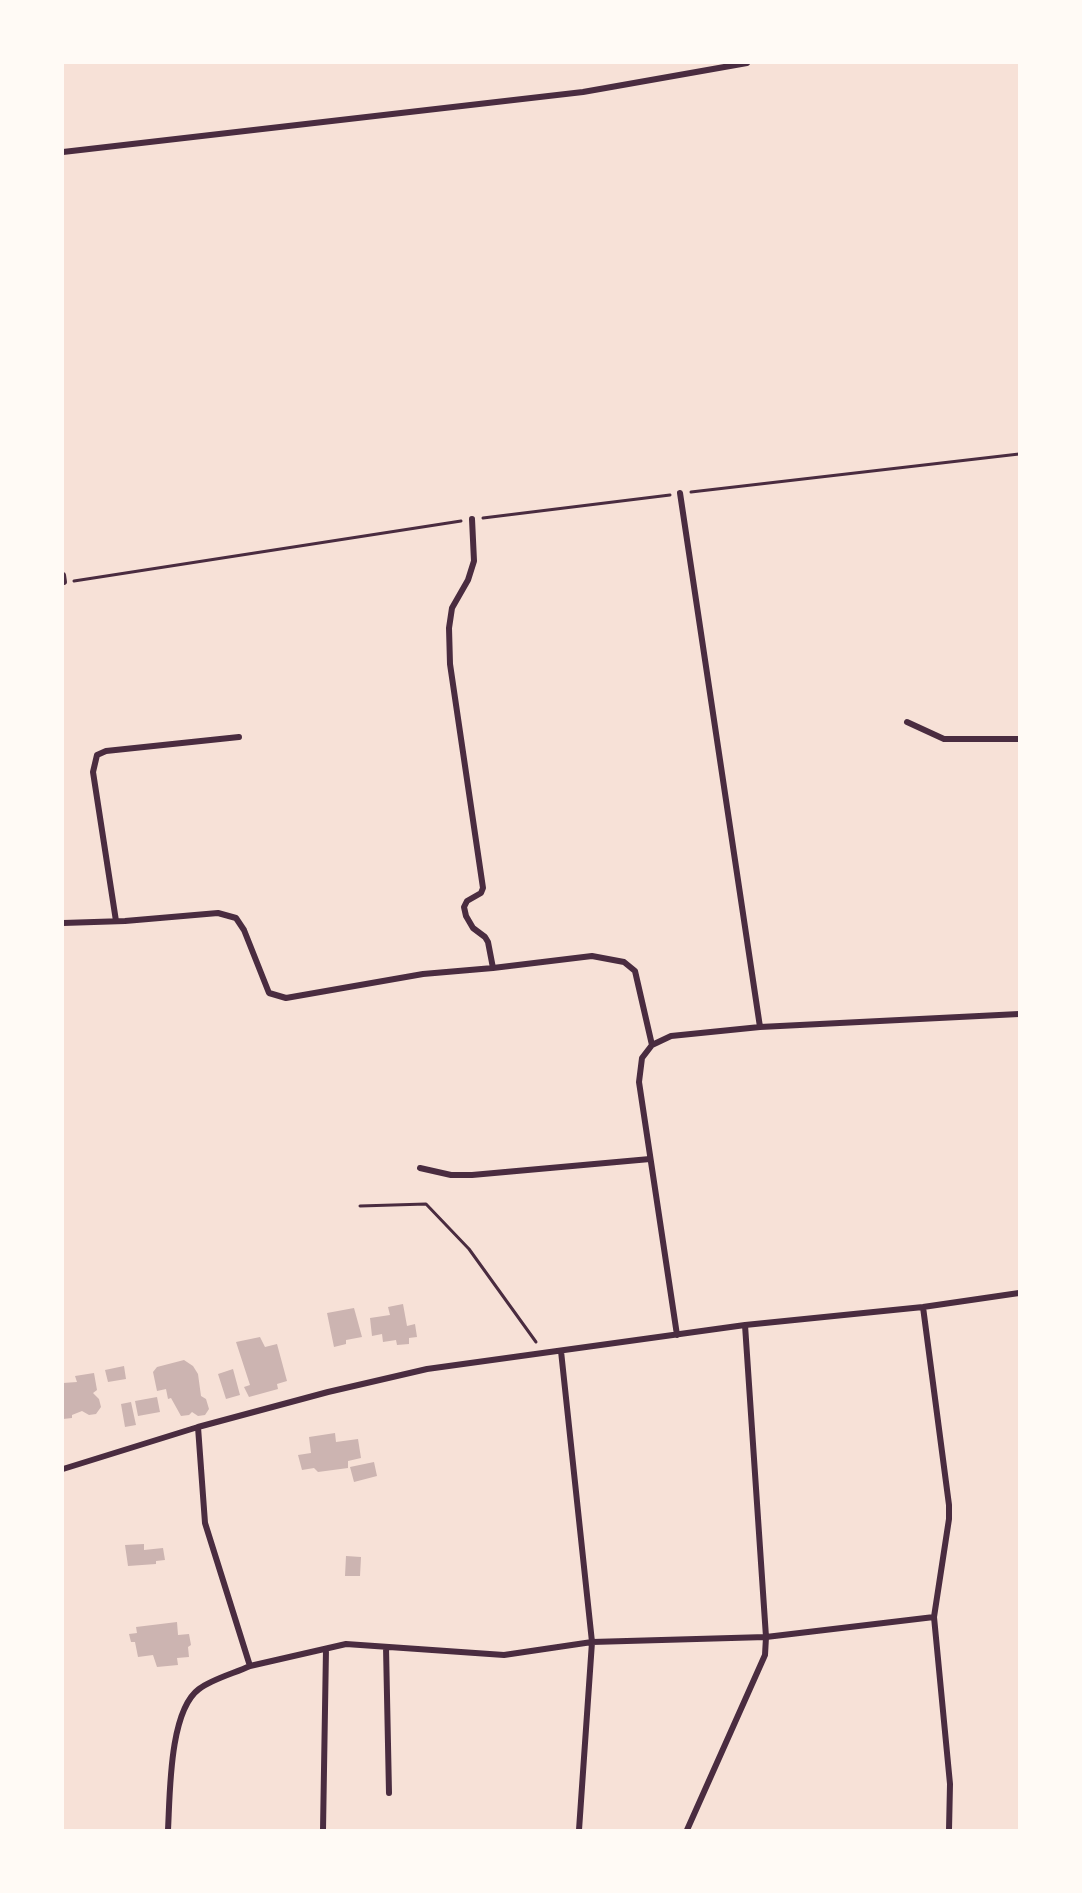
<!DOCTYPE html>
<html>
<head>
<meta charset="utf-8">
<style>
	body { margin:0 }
	#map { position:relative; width:1082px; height:1893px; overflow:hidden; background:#f7e1d7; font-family:"PT Sans Narrow",sans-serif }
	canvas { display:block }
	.frame { position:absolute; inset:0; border:64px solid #fffaf5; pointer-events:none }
</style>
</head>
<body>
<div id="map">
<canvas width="1082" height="1893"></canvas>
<div class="frame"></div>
</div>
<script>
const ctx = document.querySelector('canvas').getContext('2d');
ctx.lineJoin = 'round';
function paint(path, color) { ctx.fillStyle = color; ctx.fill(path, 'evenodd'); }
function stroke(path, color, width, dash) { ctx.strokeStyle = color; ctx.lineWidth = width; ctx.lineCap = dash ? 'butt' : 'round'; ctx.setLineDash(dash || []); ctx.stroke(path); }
paint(new Path2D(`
	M403 1304 407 1326 415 1324 417 1337 409 1338V1344L397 1345 396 1340 383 1342 382 1334 372 1336 370 1318 390 1315 388 1307Z
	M354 1308 362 1337 346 1340V1344L334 1347 327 1313Z
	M260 1337 265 1347 277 1344 287 1381 277 1384 278 1389 249 1397 244 1387 250 1385 236 1342Z
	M184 1360 193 1366 198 1374 201 1396 206 1399 209 1409 205 1415 198 1416 192 1412 189 1415 181 1416 171 1398 168 1399 166 1389 157 1391 153 1372 157 1367Z
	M124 1366 126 1379 108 1382 105 1370Z
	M233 1369 240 1395 226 1399 218 1374Z
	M94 1373 97 1390 93 1393 99 1399 101 1407 96 1414 89 1415 82 1411 72 1415V1418L63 1419V1383L77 1382 75 1376Z
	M157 1397 160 1412 138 1416 135 1401Z
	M131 1402 136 1425 125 1427 121 1404Z
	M335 1433 336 1442 358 1439 361 1458 348 1461V1468L318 1472 314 1468 302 1470 298 1455 311 1453 309 1437Z
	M374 1462 377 1476 354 1482 350 1467Z
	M144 1544V1550L163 1548 165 1560 156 1561V1564L128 1566 125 1545Z
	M346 1556 361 1557 360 1576H345Z
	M177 1622 178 1635 189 1634 191 1645 188 1647 189 1657 177 1658 178 1665 157 1667 153 1655 138 1657 135 1642H131L129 1634 137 1633 136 1627Z`), '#ccb4b1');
stroke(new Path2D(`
	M691 492 1019 454
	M483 518 670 495
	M74 581 461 521
	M360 1206 426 1204 469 1249 536 1342`), '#4a2c40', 3);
stroke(new Path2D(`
	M63 152 583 92 747 63
	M680 493 760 1027
	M472 519 474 561 468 580 452 608 449 628 450 664 483 888 481 893 467 901 464 907 466 916 473 928 485 937 488 942 493 968
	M63 575 64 582
	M907 722 944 739H1019
	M116 921 93 772 97 755 106 751 239 737
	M63 923 125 921 218 913 236 918 244 930 269 993 286 998 423 974 493 968 592 956 624 962 635 971 652 1045
	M420 1168 451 1175H472L650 1159
	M923 1307 949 1505V1519L934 1617 950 1784 949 1830
	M677 1335 639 1082 642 1058 652 1045 671 1036 760 1027 1019 1014
	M63 1469 198 1427 328 1392 427 1369 745 1325 923 1307 1019 1293
	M386 1647 389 1793
	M250 1666 346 1644 504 1655 592 1642 561 1351
	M168 1830C170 1795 169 1711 199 1689 212 1679 235 1673 250 1666L205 1523 198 1427
	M323 1830 326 1649
	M579 1830 592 1642 766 1637 934 1617
	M687 1830 765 1655 766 1637 745 1325`), '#4a2c40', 6);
</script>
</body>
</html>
